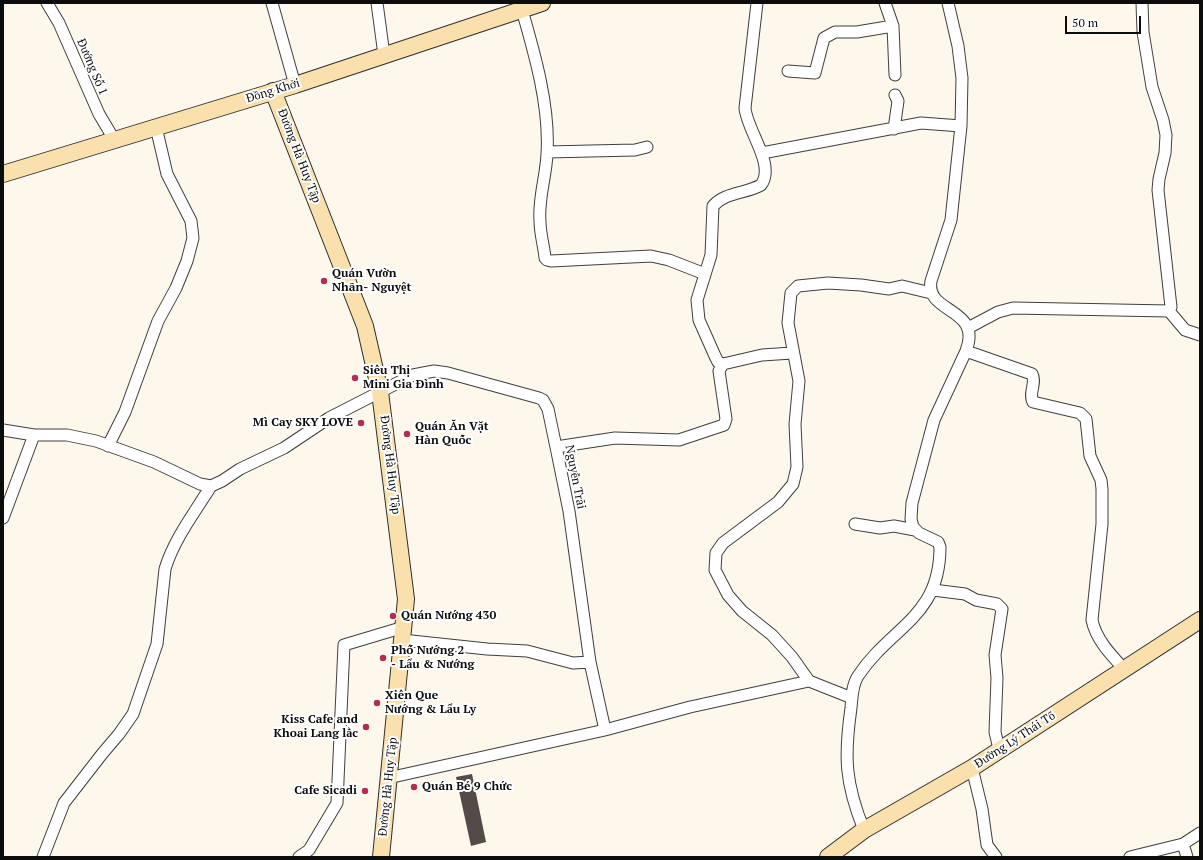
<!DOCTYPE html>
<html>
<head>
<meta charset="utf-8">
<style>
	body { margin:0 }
	#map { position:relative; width:1203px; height:860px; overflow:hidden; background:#fef7ec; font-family:"PT Serif",serif }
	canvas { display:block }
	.frame { position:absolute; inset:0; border:4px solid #0c0c0c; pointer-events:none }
	.scale { position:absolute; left:1065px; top:16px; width:76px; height:18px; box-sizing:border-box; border:2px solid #0c0c0c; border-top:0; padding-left:5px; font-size:12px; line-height:14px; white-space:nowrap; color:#0c0c0c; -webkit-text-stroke:3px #fff; paint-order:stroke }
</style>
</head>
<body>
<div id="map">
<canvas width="1203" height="860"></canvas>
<div class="frame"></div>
<div class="scale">50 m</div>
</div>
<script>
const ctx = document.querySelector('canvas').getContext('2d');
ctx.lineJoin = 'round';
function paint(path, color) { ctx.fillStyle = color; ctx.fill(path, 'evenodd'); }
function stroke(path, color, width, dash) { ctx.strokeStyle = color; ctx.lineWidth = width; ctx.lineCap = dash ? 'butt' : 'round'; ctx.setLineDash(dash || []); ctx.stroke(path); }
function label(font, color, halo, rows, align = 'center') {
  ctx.font = font + ' "PT Serif",serif'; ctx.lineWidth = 4; ctx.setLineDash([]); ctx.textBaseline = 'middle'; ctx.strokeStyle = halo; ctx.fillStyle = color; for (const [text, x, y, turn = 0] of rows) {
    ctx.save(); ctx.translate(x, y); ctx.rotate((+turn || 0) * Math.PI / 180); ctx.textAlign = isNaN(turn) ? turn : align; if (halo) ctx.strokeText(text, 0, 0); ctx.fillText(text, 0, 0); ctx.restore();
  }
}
paint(new Path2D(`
	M472 774 486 842 471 846 456 777Z`), '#544b49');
const street = new Path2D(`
	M47 3 59 23 99 114 115 141
	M272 3 295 85
	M377 3 384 55
	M757 3 745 108C747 131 776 165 761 185 745 194 725 192 713 206L711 255 697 300 699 320 715 356 718 362 723 364 762 355 792 353
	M885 3 893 26 895 75
	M522 10C535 55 550 107 547 154 546 177 538 199 540 221 540 234 544 246 545 258L547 260 551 261 651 256 669 260 705 274
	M788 71 815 73 824 38 835 32H857L893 26
	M894 129 898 101 895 95
	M547 152 635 150 647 147
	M762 153 921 123 961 126
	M1169 311 1185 330 1200 335
	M968 328 998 312 1013 308 1169 311 1171 307 1158 190 1159 179 1165 153 1166 135 1163 120 1152 87 1143 32 1142 3
	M966 351 1032 374C1037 383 1028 393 1033 402L1080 413 1086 419 1090 456 1101 480 1102 489V524L1092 620C1096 640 1112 656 1125 670
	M3 430 34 435H67L96 441 154 462 200 484 211 486 222 481 240 469 284 448 329 418 413 375 434 371 448 373 539 398 543 400 548 409 556 447 569 511 590 662 605 730
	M108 446 125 412 158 321 176 288 187 261 193 238 191 221 167 174 156 127
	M556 447 615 438 679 440 724 425 726 419 719 371 723 364
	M3 518 34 435
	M855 524 880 528 894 526 915 530
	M933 590 965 594 976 600 997 604 1002 609 995 655 997 678 995 732 999 749
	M402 640 487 649 527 651 573 663 590 662
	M809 681 792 657 772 635 742 611 728 595 715 570 716 553 723 543 778 502 793 484 797 467 795 424 799 381 788 323 791 293 798 286 828 283 861 285 889 289 902 286 931 293
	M972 768 982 809 987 845 996 857
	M388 778 605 730 690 707 809 681 852 698
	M864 830C845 783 844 757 851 708 852 697 852 685 858 676 891 626 940 618 940 547L938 542 919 533 913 527 911 519 912 503 934 420 966 351C983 307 925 314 931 281L951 220 961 126 962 78 958 46 948 3
	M1183 844 1187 857
	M43 857 64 803 102 754 119 734 133 714 157 644 165 569C174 539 195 512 211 486
	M299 857 309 850 337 803 344 645 404 627
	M1130 857 1183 844 1200 833`);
const secondary = new Path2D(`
	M273 91 365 326 380 392 406 599 381 857
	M3 174 295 85 542 3
	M828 857 864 830 972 768 1200 620`);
stroke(street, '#3f3f3f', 13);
stroke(secondary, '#2e2e2e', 18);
stroke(street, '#fff', 11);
stroke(secondary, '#f9e0ac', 16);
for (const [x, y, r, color] of [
	[324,281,4,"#b22e50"],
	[355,378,4,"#b22e50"],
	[361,423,4,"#b22e50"],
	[407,434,4,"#b22e50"],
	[393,616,4,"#b22e50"],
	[383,658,4,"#b22e50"],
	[377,703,4,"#b22e50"],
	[366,727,4,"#b22e50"],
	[414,787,4,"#b22e50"],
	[365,791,4,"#b22e50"]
]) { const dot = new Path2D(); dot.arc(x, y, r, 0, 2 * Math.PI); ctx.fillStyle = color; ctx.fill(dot); stroke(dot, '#fff', 1.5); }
label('12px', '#0c0c0c', '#fff', [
	["Đướng Số 1",92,67,67],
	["Đồng Khởi",273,91,-17],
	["Đường Hà Huy Tập",299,156,69],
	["Đường Hà Huy Tập",390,465,83],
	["Nguyễn Trãi",575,477,79],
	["Đường Lý Thái Tổ",1015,740,-33],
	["Đường Hà Huy Tập",388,787,-84]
]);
label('bold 12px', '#0c0c0c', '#fff', [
	["Quán Vườn",332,274],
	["Nhãn- Nguyệt",332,288],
	["Siêu Thị",363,371],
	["Mini Gia Đình",363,385],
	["Mì Cay SKY LOVE",353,423,"right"],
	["Quán Ăn Vặt",415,427],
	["Hàn Quốc",415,441],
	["Quán Nướng 430",401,616],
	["Phố Nướng 2",391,651],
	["- Lẩu & Nướng",391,665],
	["Xiên Que",385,696],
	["Nướng & Lẩu Ly",385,710],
	["Kiss Cafe and",358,720,"right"],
	["Khoai Lang lằc",358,734,"right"],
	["Quán Bé 9 Chức",422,787],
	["Cafe Sicadi",357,791,"right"]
], 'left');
</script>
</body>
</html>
